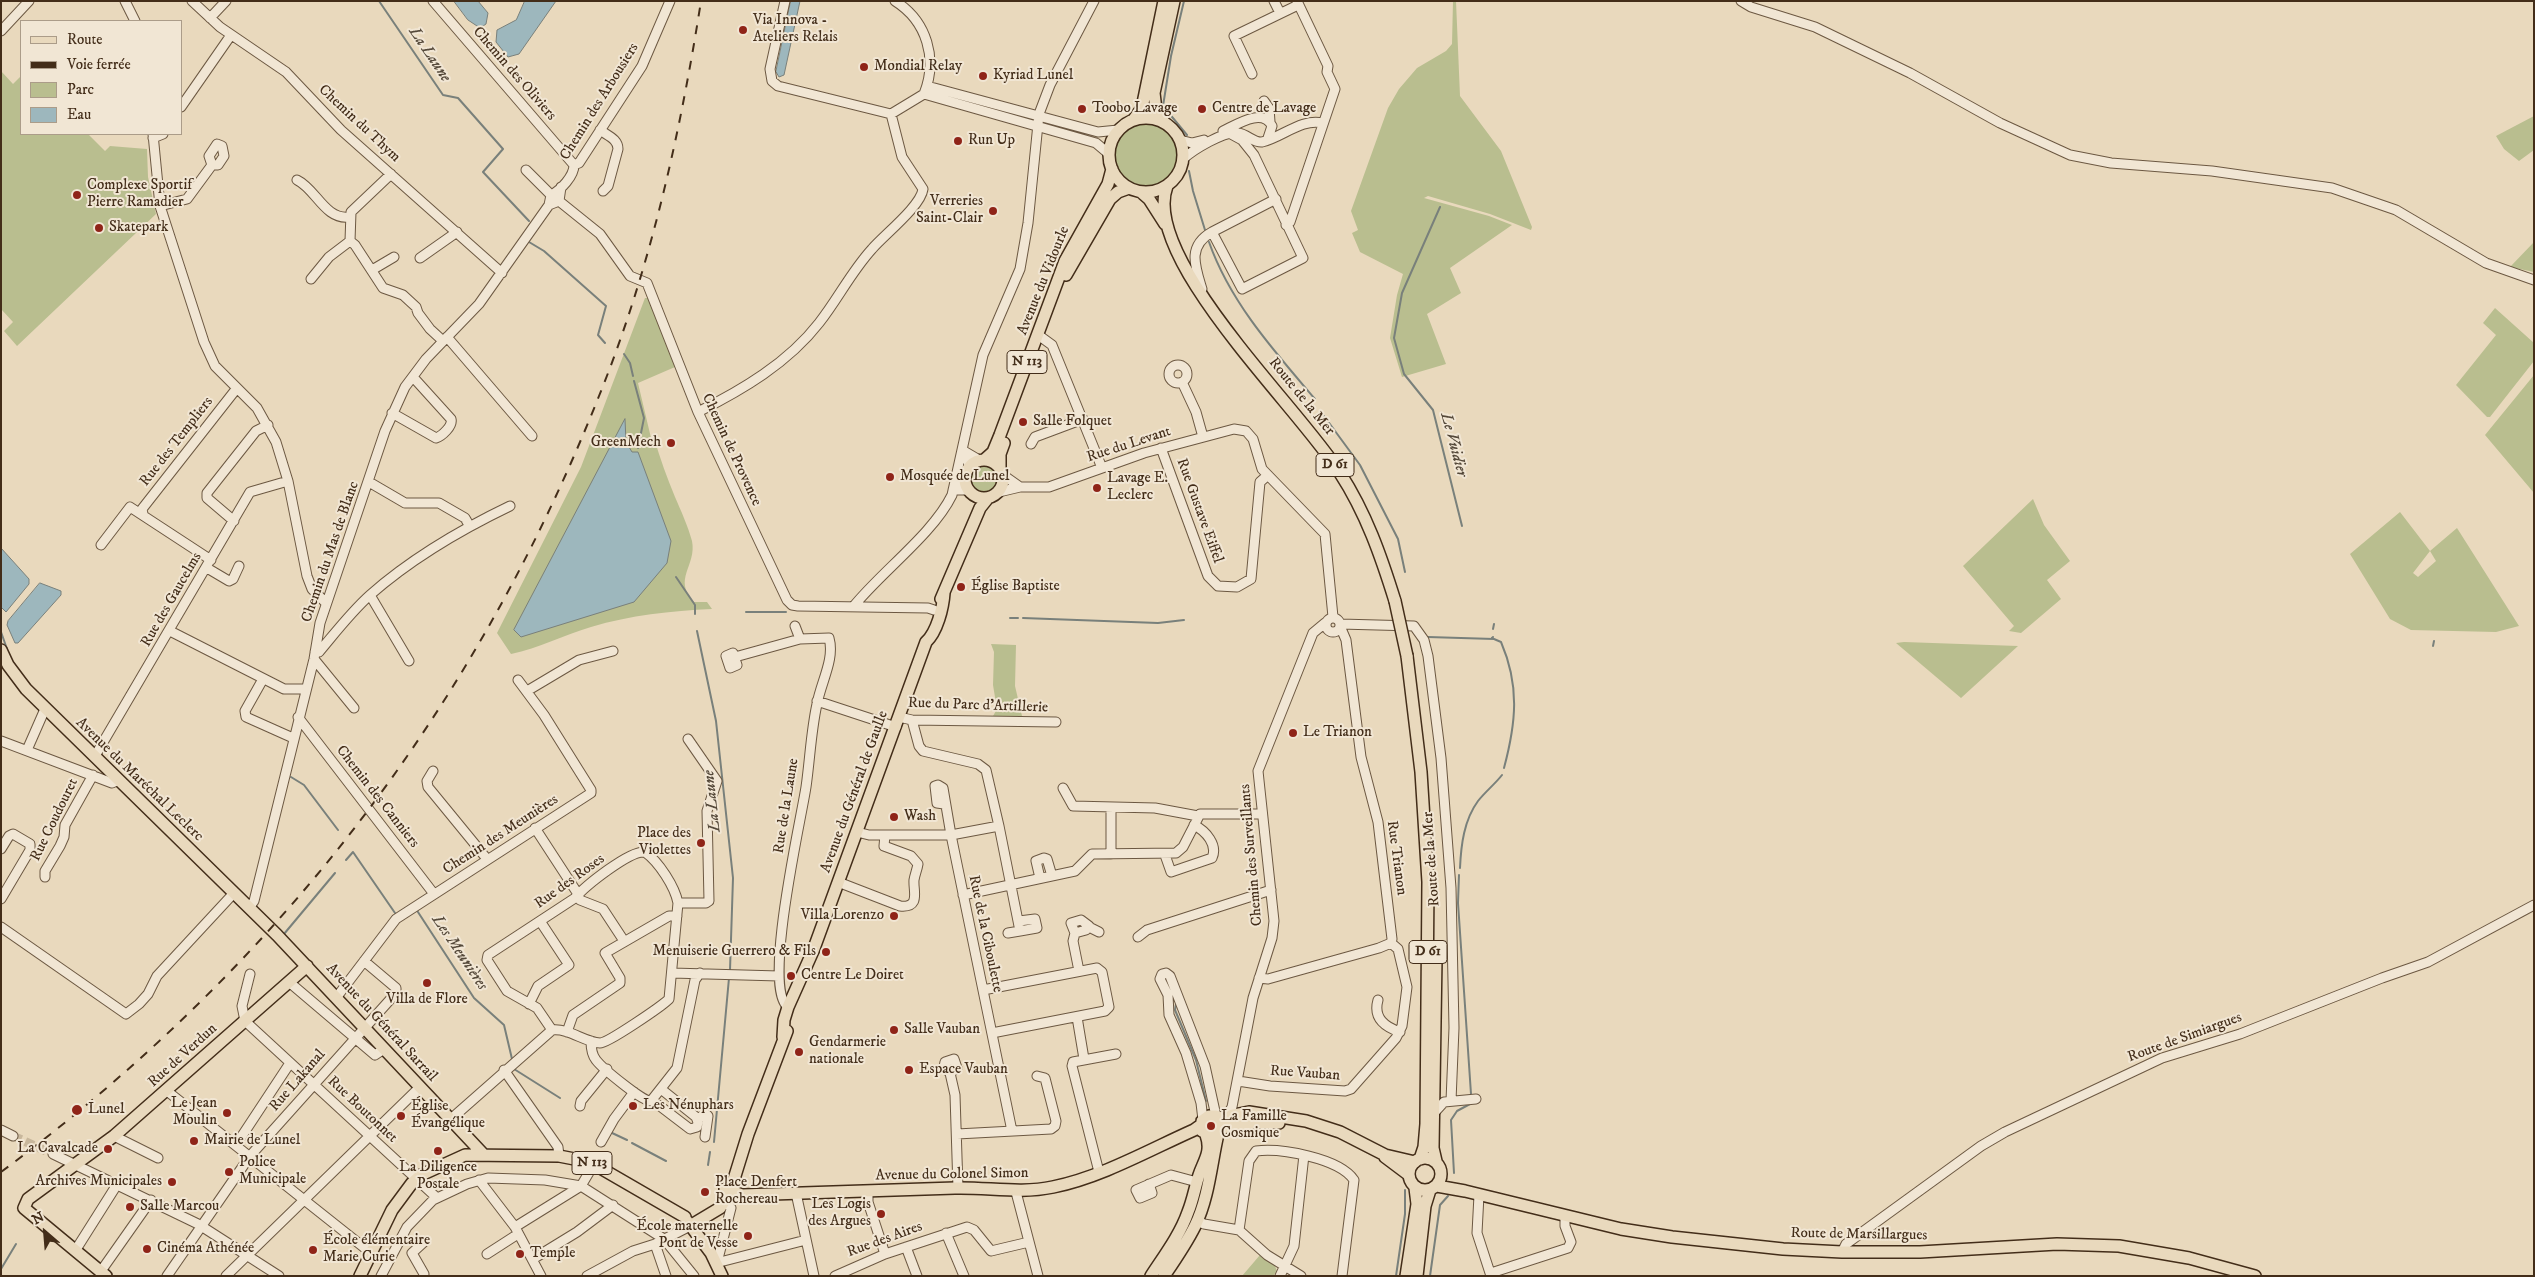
<!DOCTYPE html>
<html>
<head>
<meta charset="utf-8">
<style>
	body { margin:0 }
	#map { position:relative; width:2535px; height:1277px; overflow:hidden; background:#e9d9bd; font-family:"IM FELL DW Pica",serif }
	canvas { display:block }
	.frame { position:absolute; inset:0; border:2px solid #432d19; pointer-events:none }
	.legend { position:absolute; left:20px; top:20px; width:162px; height:115px; box-sizing:border-box; background:#f1e6d4; border:1px solid #ab9c89; margin:0; padding:6px 9px; list-style:none; font-size:15px; color:#432d19 }
	.legend li { display:flex; align-items:center; gap:10px; height:25px }
	.legend b { width:25px; border:1px solid #ab9c89 }
	.north { position:absolute; left:20px; top:1207px; width:50px; height:50px; -webkit-text-stroke:4px #f1e6d4; paint-order:stroke; rotate:333deg; font-size:14px; font-weight:700; line-height:20px; text-align:center; color:#432d19 }
	.north::after { content:''; display:block; margin:auto; width:18px; height:22px; background:#432d19; clip-path:polygon(50% 0,100% 100%,50% 72%,0 100%) }
</style>
</head>
<body>
<div id="map">
<canvas width="2535" height="1277"></canvas>
<div class="frame"></div>
<ul class="legend">
<li><b style="height:6px;background:#e9d9bd"></b>Route</li>
<li><b style="height:6px;background:#432d19"></b>Voie ferrée</li>
<li><b style="height:14px;background:#b9be8f"></b>Parc</li>
<li><b style="height:14px;background:#9db7bd"></b>Eau</li>
</ul>
<div class="north">N</div>
</div>
<script>
const ctx = document.querySelector('canvas').getContext('2d');
ctx.lineJoin = 'round';
function paint(path, color) { ctx.fillStyle = color; ctx.fill(path, 'evenodd'); }
function stroke(path, color, width, dash) { ctx.strokeStyle = color; ctx.lineWidth = width; ctx.lineCap = dash ? 'butt' : 'round'; ctx.setLineDash(dash || []); ctx.stroke(path); }
function label(font, color, halo, rows, align = 'center') {
  ctx.font = font + ' "IM FELL DW Pica",serif'; ctx.lineWidth = 4; ctx.setLineDash([]); ctx.textBaseline = 'middle'; ctx.strokeStyle = halo; ctx.fillStyle = color; for (const [text, x, y, turn = 0] of rows) {
    ctx.save(); ctx.translate(x, y); ctx.rotate((+turn || 0) * Math.PI / 180); ctx.textAlign = isNaN(turn) ? turn : align; if (halo) ctx.strokeText(text, 0, 0); ctx.fillText(text, 0, 0); ctx.restore();
  }
}
paint(new Path2D(`
	M1453 1H1456L1460 96 1501 151 1532 227 1531 230 1490 214 1428 196 1424 198 1489 216 1512 225 1450 268 1461 293 1427 314 1446 364 1402 377 1390 338 1397 295 1403 274 1360 252 1352 233 1358 230 1351 211 1388 108 1399 89 1417 68 1446 51 1452 44Z
	M1 71 13 84 21 76V134H88L105 151 110 146 147 149 148 177 156 214 17 346 4 331 13 322 1 309Z
	M2534 116V150L2519 161 2504 149 2496 136Z
	M1113 154a33 33 0 1 1 66 0a33 33 0 1 1-66 0Z
	M2534 242V272L2510 267Z
	M645 298H649L675 367 638 383 651 438H654C660 458 667 478 675 497 681 511 688 526 692 541 697 566 672 579 694 602H707L712 609C670 611 631 615 591 627 564 635 539 648 511 654L497 633 581 467Z
	M2495 308 2534 343V361L2490 417H2487L2456 385 2496 335 2483 323Z
	M2534 375V493L2485 435Z
	M969 479a15 15 0 1 1 30 0a15 15 0 1 1-30 0Z
	M2033 499 2044 525 2070 561 2047 580 2061 599 2021 633 2009 631 2014 626 1963 566Z
	M2400 512 2430 551 2457 528 2519 626 2496 632 2411 630 2390 619 2350 554ZM2430 551 2436 561 2418 577 2413 573Z
	M1904 642 2018 646 1961 698 1896 643Z
	M991 644 1016 645 1015 686 1022 716H993L997 709 993 685 994 652Z
	M1260 1255 1275 1266 1277 1271 1273 1276H1242Z`), '#b9be8f');
const water = new Path2D(`
	M454 1H478L488 13 486 24 480 28 468 20Z
	M525 1H556L519 54 508 57 496 42 497 30 516 20Z
	M791 1H800L784 75 779 77 776 72Z
	M625 419 626 442 632 452H638L671 541 667 563 634 602 521 637 514 630Z
	M1 548 29 579V584L6 612 1 607Z
	M40 583 61 591V595L18 643H15L7 625 8 621Z`);
paint(water, '#9db7bd');
stroke(water, '#79807b', 1);
stroke(new Path2D(`
	M379 1 443 95 458 98 503 149 483 172 529 221
	M1184 1 1171 56 1163 106 1187 135
	M1189 171 1193 191 1205 230
	M1440 207 1402 293 1394 338 1404 374 1433 410 1462 526
	M529 242 544 251 606 306 598 335 605 343
	M1209 242C1230 302 1274 351 1315 399
	M624 354 630 363 633 376
	M634 381 644 418 638 448
	M1324 416 1360 465 1398 539 1405 572
	M676 577 695 605V614
	M746 612H786
	M1010 618H1018
	M1023 618 1158 623 1184 620
	M1493 629 1494 624
	M697 631 716 721 733 878 730 970
	M1 632 7 649
	M1428 637 1494 639 1501 642C1520 686 1516 723 1504 768
	M1492 638 1493 637
	M2433 646 2434 641
	M291 777 304 785 338 830
	M346 860 353 852 395 913
	M1460 868C1461 845 1464 820 1478 801 1485 792 1496 783 1502 775
	M1459 875 1458 903 1471 1094
	M416 909 474 998 504 1025 512 1059
	M284 934 335 873
	M1176 1004 1175 1010 1196 1060 1206 1101
	M514 1069 560 1098
	M610 1132 627 1140
	M714 1142 729 978
	M632 1143 666 1161
	M708 1165 710 1152
	M1454 1173 1451 1120 1457 1111 1470 1104
	M1 1269 16 1244
	M1396 1276 1405 1214V1190
	M1430 1276 1440 1205 1448 1196`), '#79807b', 2);
stroke(new Path2D(`
	M13 1136 53 1154`), '#c8b79c', 9, [9, 4.5]);
const minor = new Path2D(`
	M125 1 135 21
	M192 1 220 27 286 72 341 130 502 273
	M433 1 574 165
	M785 1 770 69 772 81 778 86 891 114 924 94C938 59 927 21 895 1
	M1274 1 1280 13
	M1741 1 1751 7 1815 27 1910 73 2000 123 2070 155 2111 163 2212 171 2332 188 2396 210 2486 263 2534 280
	M210 18 226 1
	M1 31 29 1
	M1252 74 1234 36 1298 5
	M927 86 1098 132 1118 130
	M924 94 1096 143 1109 154
	M1264 101 1269 108 1270 122
	M181 107 231 35
	M600 130C608 136 618 139 618 149L608 186 603 191
	M1223 131C1236 125 1263 107 1272 126L1268 138
	M153 134 160 206 204 342 215 366 257 408 276 442 288 481 307 576 312 589 326 603
	M1231 134 1242 140 1254 155 1303 258 1242 289 1212 232 1276 199
	M153 138 163 134
	M1180 140 1192 143 1204 140
	M1183 159C1193 150 1225 130 1238 133 1247 134 1254 143 1262 142 1283 137 1301 118 1323 123
	M574 165 579 163 642 66 670 1
	M526 170 551 195
	M297 180C316 189 325 220 349 217
	M559 201 600 234 630 276 647 283 698 412 787 600 792 605 798 606 928 608 934 610
	M549 205 551 195C561 190 574 176 574 165
	M160 206 187 199 212 165 209 156 217 144 222 146 224 156 218 165H212
	M1286 225 1290 222 1335 89 1327 72 1328 66 1297 1
	M350 241 355 245 383 288 403 295 416 307 418 313 430 329 443 341
	M420 258 457 232
	M372 270 394 257
	M311 279 329 257 350 241 351 212 391 174
	M1202 289C1195 266 1187 246 1212 232
	M447 337 532 436
	M1041 337 1052 345 1102 468
	M1169 374a9 9 0 1 1 18 0a9 9 0 1 1-18 0Z
	M1182 382 1196 412 1203 437
	M698 412C742 390 788 363 819 323 838 299 851 272 872 249 884 235 921 206 923 189L902 157 891 114
	M392 413 436 438C442 436 453 426 451 419L413 377
	M1031 444 1035 437 1083 419
	M1161 448 1208 576 1218 586 1237 587 1251 579 1260 482 1268 475
	M962 450 979 460
	M967 454 969 467
	M1003 475 1020 487
	M369 482 405 503H439L465 518 469 525
	M958 489 965 478
	M953 490H969
	M999 492 1020 487H1049L1144 453 1234 429 1246 431 1253 439 1262 469 1325 534 1333 617
	M143 514 142 509 237 388
	M234 521 207 498V493L256 431 268 425
	M101 545 130 507 211 560
	M207 568 229 581 233 579 239 566
	M370 595 409 661
	M853 607C881 572 933 534 952 495L983 355 1020 269 1028 223 1039 114 1050 85 1094 1
	M1326 625a7 7 0 1 1 14 0a7 7 0 1 1-14 0Z
	M1340 624 1414 626 1424 640 1428 656 1441 758 1451 888 1454 1028 1451 1101
	M795 626 800 639
	M170 631 284 689H305
	M315 652H319C335 633 351 612 370 595 412 558 460 530 510 506
	M733 653 737 665 730 668 726 656Z
	M735 657 800 639 829 638C835 659 821 682 817 704 811 731 810 759 806 787 801 820 762 989 788 1007
	M314 659 354 708
	M263 679 245 711 246 717 293 738
	M527 691 579 660 613 651
	M817 701 896 727
	M298 717 434 894
	M899 717 912 720 1056 722
	M912 720 919 746 923 751 978 764 986 770 999 826
	M1 741 112 783 119 780
	M27 750 45 709
	M95 756 250 492 288 481
	M433 771 427 781 428 787 487 859
	M1063 788 1073 806 1155 808 1198 816
	M944 804 937 803 935 786 938 785 943 788 951 835 999 826 1020 931 1037 928 1035 919 1019 921
	M1111 808V854
	M535 828 578 894 580 900 603 909 624 941
	M857 832 869 835H951L1012 1131
	M1 849 9 836 13 834 30 844V850L1 899
	M1165 855 1171 872 1212 858C1218 845 1206 831 1194 825
	M45 877V871L60 846 64 837 65 825 93 775
	M1040 878 1036 861 1044 858 1047 859 1052 876
	M838 882 900 906C921 908 913 891 914 880 915 874 917 870 918 864L911 856 884 846 885 835
	M963 895 1075 871 1092 854 1176 853 1183 847 1200 814H1261
	M678 903H706L709 901 707 811 717 781 688 739
	M249 908 254 901 314 659 320 623 385 431 405 387 426 359 479 304 549 205 559 201 561 187
	M1 927 126 1014 139 1004 148 994 157 976 233 894
	M1089 927 1099 932
	M1008 933 1020 931
	M1075 933 1086 930 1089 926 1081 920 1071 923 1075 933 1073 941 1079 971
	M1138 937 1147 930 1271 890
	M672 973 779 976
	M250 974 242 1006 245 1021 436 1197
	M1259 978 1268 979 1379 948 1391 943 1392 939 1378 822 1361 757 1346 640 1340 626
	M289 982 375 1055 384 1049
	M983 990 1097 968 1102 972 1109 1007 1105 1011 992 1033
	M336 998 396 919 591 793V790L544 715 518 680
	M1378 1000C1373 1018 1385 1027 1400 1032
	M529 1004 538 986 569 965 540 921
	M1077 1017 1084 1059
	M567 1032 573 1015 620 983V978L605 953 669 916H677
	M591 1041C591 1047 592 1055 596 1060 602 1068 643 1102 651 1101L677 1068 695 980 700 973
	M504 1070 558 1147 559 1156
	M950 1073 957 1068 954 1059 945 1062 944 1067 950 1073 955 1095 958 1188
	M1238 1081 1270 1086 1345 1091 1351 1089 1396 1038 1402 1026 1407 987 1398 949 1391 943
	M167 1091 371 1253
	M652 1100 690 1129 697 1127 698 1122 696 1117 661 1089
	M580 1106 581 1101 607 1069
	M1434 1113 1444 1102 1476 1099
	M1226 1117 1232 1107 1253 998 1272 938 1274 921 1258 771 1313 633 1325 623
	M451 1119 552 1030C569 1028 584 1042 600 1043 608 1043 662 1006 669 999L678 903C675 887 659 862 645 852 630 850 585 886 575 898L488 955 487 960 507 991 537 1008 552 1030
	M697 1119 706 1114 708 1116 705 1137
	M1203 1120 1201 1103 1186 1053 1169 1015 1168 995 1160 979 1162 974 1166 973 1170 976 1205 1066 1216 1116
	M1 1130 13 1136
	M957 1134 1051 1129 1055 1126 1056 1121 1045 1078 1037 1076
	M114 1136 158 1158
	M601 1142 614 1119 634 1092
	M236 1145 290 1063
	M53 1154 198 1224 279 1276
	M1099 1172 1072 1066 1073 1062 1116 1054
	M479 1180 515 1227 541 1276
	M1149 1184 1152 1193 1140 1198 1136 1190 1171 1175 1197 1182
	M868 1191V1202L885 1254
	M1016 1192 1038 1276
	M796 1193 814 1276
	M1479 1195 1477 1233 1491 1276
	M1197 1221 1204 1224 1239 1230 1267 1255 1301 1276
	M515 1227 581 1186 594 1164
	M1239 1230 1249 1161 1256 1151C1281 1148 1339 1158 1354 1180L1342 1276
	M946 1233 964 1276
	M664 1239 694 1276
	M424 1242 412 1253 424 1274
	M655 1244 666 1276
	M906 1247 917 1276
	M75 1251 118 1183
	M1842 1252 1846 1244 1981 1146 2005 1132 2162 1058 2240 1034 2382 978 2428 962 2534 905
	M487 1254 518 1234
	M714 1258 719 1255 731 1208 725 1202
	M533 1259 577 1232 613 1205
	M716 1263 806 1240
	M101 1271 151 1200
	M1491 1273 1568 1248 1571 1242 1565 1226V1217
	M167 1276 250 1156 396 993V988L364 961
	M226 1276 420 1087
	M381 1276 407 1227 433 1200 467 1184 488 1178 545 1180 581 1186 664 1239
	M587 1276 633 1251 655 1244 690 1226
	M835 1276 885 1254 967 1227 974 1230 991 1251 1029 1242
	M1280 1276 1294 1246 1304 1155`);
const major = new Path2D(`
	M1109 155a37 37 0 1 1 74 0a37 37 0 1 1-74 0Z
	M1134 119 1142 108 1164 1
	M1164 122 1156 110 1154 93 1174 1
	M1167 186C1140 258 1302 411 1340 473 1366 513 1381 556 1395 601
	M1141 192 1149 199 1165 224
	M1066 275 1110 199 1118 192 1129 188
	M965 479a19 19 0 1 1 38 0a19 19 0 1 1-38 0Z
	M984 460 993 452 1000 435 1065 261 1108 184 1112 169
	M1000 468V454L1004 443
	M941 599 980 508 988 498
	M1 650 8 665 26 689 277 935 484 1155
	M1407 656 1421 772 1428 882 1426 1124 1424 1147 1420 1159
	M783 1037 784 1020 788 1007 813 951 926 642C937 632 943 608 944 593
	M1219 1118 1249 1112 1306 1121 1340 1132 1385 1155 1415 1162
	M1236 1126 1251 1123H1279
	M1221 1129 1220 1120 1216 1116H1209L1202 1121V1131L1212 1136 1233 1122 1243 1118
	M1385 1157 1409 1175
	M1409 1174a16 16 0 1 1 32 0a16 16 0 1 1-32 0Z
	M1436 1161 1433 1148 1436 958
	M1437 1186 1465 1191 1621 1229 1672 1237 1783 1249 1842 1252H1920L2057 1244 2119 1246 2189 1258 2255 1276
	M725 1189 742 1195C813 1193 884 1190 955 1188 988 1187 1020 1194 1053 1187 1102 1177 1149 1150 1194 1130L1201 1125
	M687 1221 711 1253 722 1276
	M690 1226 720 1208 730 1192 748 1134 787 1031
	M106 1276 24 1208 28 1199 114 1136 307 966
	M360 1276 392 1210 412 1183 421 1175 465 1155 559 1156 590 1162 685 1217
	M1151 1276C1164 1256 1180 1235 1188 1212 1193 1200 1195 1187 1199 1175 1204 1160 1212 1152 1206 1135
	M1164 1276C1175 1260 1186 1244 1195 1226 1209 1197 1211 1164 1218 1134
	M1406 1276 1417 1204 1415 1188
	M1417 1276 1425 1206 1430 1190`);
stroke(minor, '#6c5842', 11);
stroke(major, '#432d19', 14);
stroke(minor, '#f1e6d4', 9);
stroke(major, '#e9d9bd', 11);
stroke(new Path2D(`
	M1 1172C275 969 473 713 599 396 650 270 680 135 701 1`), '#432d19', 2, [9, 9]);
const majorBridge = new Path2D(`
	M1395 601 1407 656`);
stroke(majorBridge, '#432d19', 14, []);
stroke(majorBridge, '#e9d9bd', 11);
for (const [x, y, r, color] of [
	[743,30,5,"#8f2418"],
	[864,67,5,"#8f2418"],
	[983,76,5,"#8f2418"],
	[1082,109,5,"#8f2418"],
	[1202,109,5,"#8f2418"],
	[958,141,5,"#8f2418"],
	[77,195,5,"#8f2418"],
	[993,211,5,"#8f2418"],
	[99,228,5,"#8f2418"],
	[1023,422,5,"#8f2418"],
	[671,443,5,"#8f2418"],
	[890,477,5,"#8f2418"],
	[1097,488,5,"#8f2418"],
	[961,587,5,"#8f2418"],
	[1293,733,5,"#8f2418"],
	[894,817,5,"#8f2418"],
	[701,843,5,"#8f2418"],
	[894,916,5,"#8f2418"],
	[826,952,5,"#8f2418"],
	[791,976,5,"#8f2418"],
	[427,983,5,"#8f2418"],
	[894,1030,5,"#8f2418"],
	[799,1052,5,"#8f2418"],
	[909,1070,5,"#8f2418"],
	[633,1106,5,"#8f2418"],
	[77,1110,6,"#8f2418"],
	[227,1113,5,"#8f2418"],
	[401,1116,5,"#8f2418"],
	[1211,1126,5,"#8f2418"],
	[194,1141,5,"#8f2418"],
	[108,1149,5,"#8f2418"],
	[438,1151,5,"#8f2418"],
	[229,1172,5,"#8f2418"],
	[172,1182,5,"#8f2418"],
	[705,1192,5,"#8f2418"],
	[130,1207,5,"#8f2418"],
	[881,1214,5,"#8f2418"],
	[748,1236,5,"#8f2418"],
	[147,1249,5,"#8f2418"],
	[313,1250,5,"#8f2418"],
	[520,1254,5,"#8f2418"]
]) { const dot = new Path2D(); dot.arc(x, y, r, 0, 2 * Math.PI); ctx.fillStyle = color; ctx.fill(dot); stroke(dot, '#f1e6d4', 2); }
for (const [x, y, w] of [
	[1027,362,40],
	[1335,465,38],
	[1428,952,38],
	[592,1163,40]
]) { const box = new Path2D(); box.roundRect(x - w / 2, y - 11.5, w, 23, 4); ctx.fillStyle = '#f1e6d4'; ctx.fill(box); stroke(box, '#432d19', 1); }
label('bold 14px', '#432d19', null, [
	["N 113",1027,362],
	["D 61",1335,465],
	["D 61",1428,952],
	["N 113",592,1163]
]);
label('15px', '#432d19', '#f1e6d4', [
	["Via Innova -",753,21],
	["Ateliers Relais",753,38],
	["Mondial Relay",874,67],
	["Kyriad Lunel",993,76],
	["Toobo Lavage",1092,109],
	["Centre de Lavage",1212,109],
	["Run Up",968,141],
	["Complexe Sportif",87,186],
	["Pierre Ramadier",87,203],
	["Verreries",983,202,"right"],
	["Saint-Clair",983,219,"right"],
	["Skatepark",109,228],
	["Salle Folquet",1033,422],
	["GreenMech",661,443,"right"],
	["Mosquée de Lunel",900,477],
	["Lavage E.",1107,479],
	["Leclerc",1107,496],
	["Église Baptiste",971,587],
	["Le Trianon",1303,733],
	["Wash",904,817],
	["Place des",691,834,"right"],
	["Violettes",691,851,"right"],
	["Villa Lorenzo",884,916,"right"],
	["Menuiserie Guerrero & Fils",816,952,"right"],
	["Centre Le Doiret",801,976],
	["Villa de Flore",427,1000,"center"],
	["Salle Vauban",904,1030],
	["Gendarmerie",809,1043],
	["nationale",809,1060],
	["Espace Vauban",919,1070],
	["Le Jean",217,1104,"right"],
	["Moulin",217,1121,"right"],
	["Les Nénuphars",643,1106],
	["Église",411,1107],
	["Évangélique",411,1124],
	["Lunel",88,1110],
	["La Famille",1221,1117],
	["Cosmique",1221,1134],
	["Mairie de Lunel",204,1141],
	["La Cavalcade",98,1149,"right"],
	["Police",239,1163],
	["Municipale",239,1180],
	["La Diligence",438,1168,"center"],
	["Postale",438,1185,"center"],
	["Archives Municipales",162,1182,"right"],
	["Place Denfert",715,1183],
	["Rochereau",715,1200],
	["Les Logis",871,1205,"right"],
	["des Argues",871,1222,"right"],
	["Salle Marcou",140,1207],
	["École maternelle",738,1227,"right"],
	["Pont de Vesse",738,1244,"right"],
	["École élémentaire",323,1241],
	["Marie Curie",323,1258],
	["Cinéma Athénée",157,1249],
	["Temple",530,1254]
], 'left');
label('15px', '#432d19', '#f1e6d4', [
	["Chemin des Oliviers",514,74,49],
	["Chemin des Arbousiers",600,102,-58],
	["Chemin du Thym",359,124,43],
	["Avenue du Vidourle",1044,281,-68],
	["Route de la Mer",1301,397,51],
	["Rue des Templiers",177,442,-52],
	["Rue du Levant",1129,445,-18],
	["Chemin de Provence",731,450,65],
	["Rue Gustave Eiffel",1199,511,70],
	["Chemin du Mas de Blanc",331,552,-71],
	["Rue des Gaucelms",172,600,-60],
	["Rue du Parc d'Artillerie",978,706,2],
	["Avenue du Maréchal Leclerc",139,780,44],
	["Avenue du Général de Gaulle",855,792,-70],
	["Chemin des Canniers",377,797,52],
	["Rue de la Laune",787,806,-81],
	["Rue Coudouret",55,820,-64],
	["Chemin des Meunières",501,835,-33],
	["Chemin des Surveillants",1252,855,-95],
	["Rue Trianon",1396,858,82],
	["Route de la Mer",1432,859,-94],
	["Rue des Roses",570,882,-36],
	["Rue de la Ciboulette",985,934,78],
	["Avenue du Général Sarrail",381,1023,47],
	["Route de Simiargues",2185,1038,-20],
	["Rue de Verdun",183,1056,-42],
	["Rue Vauban",1305,1074,4],
	["Rue Lakanal",298,1081,-49],
	["Rue Boutonnet",362,1110,43],
	["Avenue du Colonel Simon",952,1175,-1],
	["Route de Marsillargues",1859,1235,1],
	["Rue des Aires",885,1240,-20]
]);
label('italic 16px', '#55493a', '#f1e6d4', [
	["La Laune",429,55,56],
	["Le Vuidier",1453,445,75],
	["La Laune",713,801,-96],
	["Les Meunières",459,953,56]
]);
</script>
</body>
</html>
